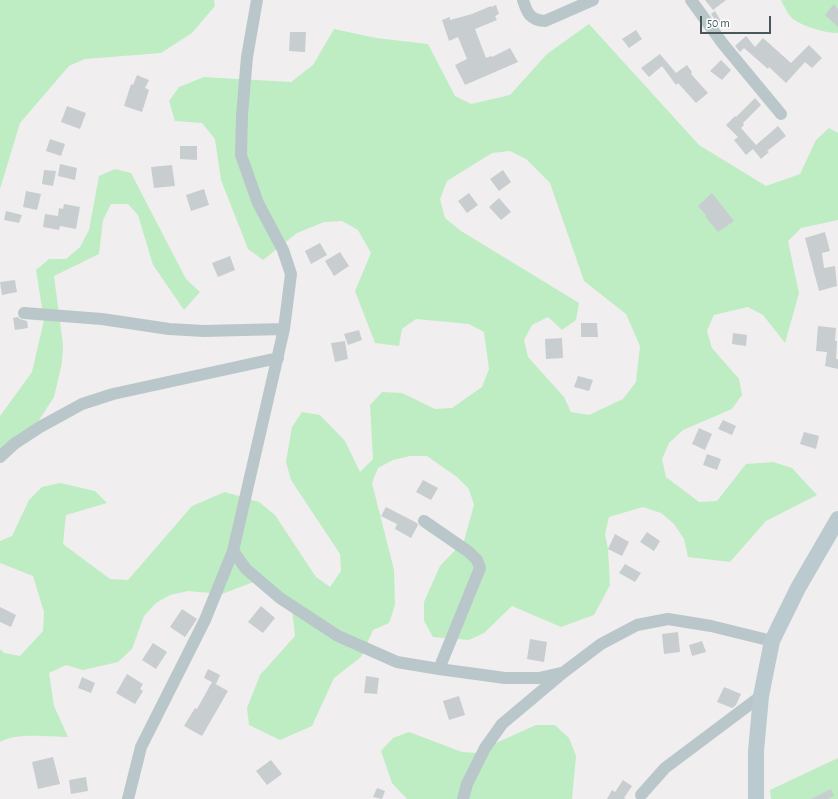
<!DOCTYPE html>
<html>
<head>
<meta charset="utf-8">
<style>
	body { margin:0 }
	#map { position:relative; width:838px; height:799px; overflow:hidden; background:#f0eeef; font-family:"Alegreya Sans",sans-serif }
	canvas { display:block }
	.scale { position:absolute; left:700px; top:16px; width:71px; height:18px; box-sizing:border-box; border:2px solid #47575a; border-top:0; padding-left:5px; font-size:12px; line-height:14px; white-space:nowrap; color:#47575a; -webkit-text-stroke:3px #fff; paint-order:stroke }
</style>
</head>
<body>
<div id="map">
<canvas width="838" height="799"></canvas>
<div class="scale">50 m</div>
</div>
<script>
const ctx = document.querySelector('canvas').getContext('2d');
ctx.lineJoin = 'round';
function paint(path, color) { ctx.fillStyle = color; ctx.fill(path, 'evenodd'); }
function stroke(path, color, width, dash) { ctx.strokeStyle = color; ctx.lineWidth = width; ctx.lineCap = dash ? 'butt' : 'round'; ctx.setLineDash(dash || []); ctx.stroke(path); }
paint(new Path2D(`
	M0 0H214L215 6 192 33 161 53 85 59 69 66 20 123 0 189Z
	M781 0H838V33C825 33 804 27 793 19 788 15 784 6 781 0Z
	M589 24 699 145 766 186 800 174 816 140 829 128 838 133V220L801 228 788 241 799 293 785 343 763 315 748 307 714 315 707 331 712 348 739 379 742 395 732 409 683 430 669 443 662 459 666 477 699 502 717 501 746 464 773 462 792 468 817 495 766 521 730 562 688 557 684 539 674 524 661 513 643 507 609 517 605 534 608 549 610 585 594 615 561 627 512 606 484 633 469 640 433 637 424 621V602L440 566 464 541 474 505 469 489 457 477 427 456H410L393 460 378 468 372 483 394 570 395 605 389 623 373 630 361 657 334 678 312 726 280 740 249 725 247 708 260 675 295 636 291 600 264 578 222 594 188 591 170 595 156 603 144 616 132 649 118 662 83 670 66 665 49 673 54 706 68 737C49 737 17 732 0 742V649L4 653 20 656 43 631 44 612 33 576 0 563V541L12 536 29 500 42 487 60 483 95 491 107 503 66 515 63 544 110 579 128 580 192 506 225 492 259 502 275 515 316 577 330 587 341 571 340 554 291 480 286 462 292 427 302 412 320 415 345 441 360 472 373 459 370 405 382 392 402 393 435 409 452 408 482 387 489 369 484 332 469 324 416 319 402 329 399 346 375 343 355 291 371 253 358 230 342 221 324 222 297 233 263 260 248 249 221 180 215 139 202 123 175 121 169 101 179 87 204 77 291 82 313 65 334 29 376 38 428 44 455 96 471 104 510 95 547 54ZM510 151 526 159 550 183 584 281 626 314 640 346 636 382 623 399 589 415 571 412 564 397 528 357 524 340 532 325 548 317 562 330 576 320 579 303 461 231 445 218 440 199 447 181 492 153Z
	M115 169 131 173 186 279 200 292 184 310 153 265 138 215 128 204H111L103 220 99 254 54 276 63 345 62 363 54 397 30 434 0 457V416L32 372 44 320 36 270 49 259H66L80 247 89 230 99 176Z
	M536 725H555L569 738 576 756 572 799H407L392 783 381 751 393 738 409 732 462 752 479 753 485 748Z
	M838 758V799H771L770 790Z`), '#beedc3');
paint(new Path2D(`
	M705 0H726L713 10Z
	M834 4 838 9V27L825 15Z
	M496 5 499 14 495 16 497 20 475 29 486 58 491 56 492 57 510 48 518 62 465 85 455 65 467 59 458 37 449 41 442 20 450 17V20L472 14 491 6V7Z
	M715 11 721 21 718 24 711 14Z
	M636 30 642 39 629 48 622 39Z
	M290 32H306L305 52 289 51Z
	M746 36 755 47 763 38 791 63 809 45 822 58 812 68 805 62 786 83 769 67 768 69 744 48 740 52 735 46Z
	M660 54 676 73 687 65 692 72 691 74 708 93 696 103 678 83 676 85 662 66 649 77 641 68Z
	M721 60 731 70 722 80 710 71Z
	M137 75 149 80 145 88 149 90 142 112 124 106 131 84 133 85Z
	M755 98 761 105 743 123 744 125 741 128 756 145 778 126 786 136 767 151 769 152 761 159 753 149 746 155 734 140 738 137 726 125 735 116 736 117Z
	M67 106 86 113 80 129 61 122Z
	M50 139 65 144 61 156 46 151Z
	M180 146H197V160L180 159Z
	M60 164 77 168 75 180 58 176Z
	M172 165 175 186 154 188 151 167Z
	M44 170 56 171 53 186 42 184Z
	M503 170 511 182 499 191 490 179Z
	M204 189 209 205 191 211 186 195Z
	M26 191 41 194 37 210 23 207Z
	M469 193 478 205 467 213 458 201Z
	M712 193 734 221 718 232 705 216 706 215 698 206Z
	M499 198 511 212 501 220 489 207Z
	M64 204 80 207 76 229 60 226 59 230 43 227 45 214 58 216 59 208 63 209Z
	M6 211 22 215 19 223 4 220Z
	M825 232 830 251 822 253 824 268 835 266 837 286 819 291 805 238Z
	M320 243 327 255 311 264 305 251Z
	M340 252 349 266 334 276 325 261Z
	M230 256 235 270 218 277 212 263Z
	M15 280 17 292 2 295 0 282Z
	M18 317 20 319 27 321 28 328 15 330 13 318Z
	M581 323H597L598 337H581Z
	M818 326 836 328 835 341H837L836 359H838V369L825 366 827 352 816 351Z
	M359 330 362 340 348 345 344 334Z
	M733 333 747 335 746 346 732 344Z
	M562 338 563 358 546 359 545 339Z
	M345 341 348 359 335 362 331 343Z
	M578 376 593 380 589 391 574 387Z
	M723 420 736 426 732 435 718 429Z
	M699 428 712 434 705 450 692 444Z
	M804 432 819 436 816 449 800 444Z
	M707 454 721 459 717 470 703 465Z
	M423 480 438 488 431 500 416 492Z
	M386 507 417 523 418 525 411 538 395 529 397 524 381 516Z
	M647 532 660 541 654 551 640 542Z
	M615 534 629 542 622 556 608 549Z
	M625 564 641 573 635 582 619 573Z
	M261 606 275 618 263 633 248 622Z
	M0 607 16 615 11 627 0 622Z
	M182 609 197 619 185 637 170 627Z
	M678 632 680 652 664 654 662 634Z
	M530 639 547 642 544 662 527 659Z
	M702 641 706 652 692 656 689 645Z
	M153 643 167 652 156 669 142 660Z
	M208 669 220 675 216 684 204 678Z
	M127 674 143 684 140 689 143 691 135 704 116 693Z
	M366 676 379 678 377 694 364 693Z
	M82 677 95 683 91 693 78 688Z
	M212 682 228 691 202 736 184 726 195 708 197 709Z
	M724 687 741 694 736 705 732 708 717 702Z
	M459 696 465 715 449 720 443 701Z
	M53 757 60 784 38 789 32 762Z
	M271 760 282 774 267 785 256 771Z
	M86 777 88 791 71 794 69 780Z
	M623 780 632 786 624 798 626 799H607L612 790 615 792Z
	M377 788 385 791 382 799 373 797Z
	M831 789 834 796 828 799H811Z`), '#c8cdd0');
stroke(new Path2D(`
	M523 0C527 13 530 20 545 21L593 0
	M691 0 723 44 781 114
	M24 313 102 319 169 329 204 331 284 329
	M0 457 14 444 40 427 82 404 113 394 278 358
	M424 521 469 552 477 560 480 568 439 669
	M233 551 246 569 280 598 338 636 397 662 439 669 505 678H539L561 673
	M641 795 665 768 761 696
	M128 799 141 747 205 620 233 551 284 329 291 274 283 250 258 203 241 155 242 115 247 57 257 0
	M463 799 467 784 485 748 502 724 564 672 601 644 637 625 668 619 711 626 772 641`), '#bac7ca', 12);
stroke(new Path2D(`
	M756 799V751L761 696 772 641 798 588 838 519`), '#bacacf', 16);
</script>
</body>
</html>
